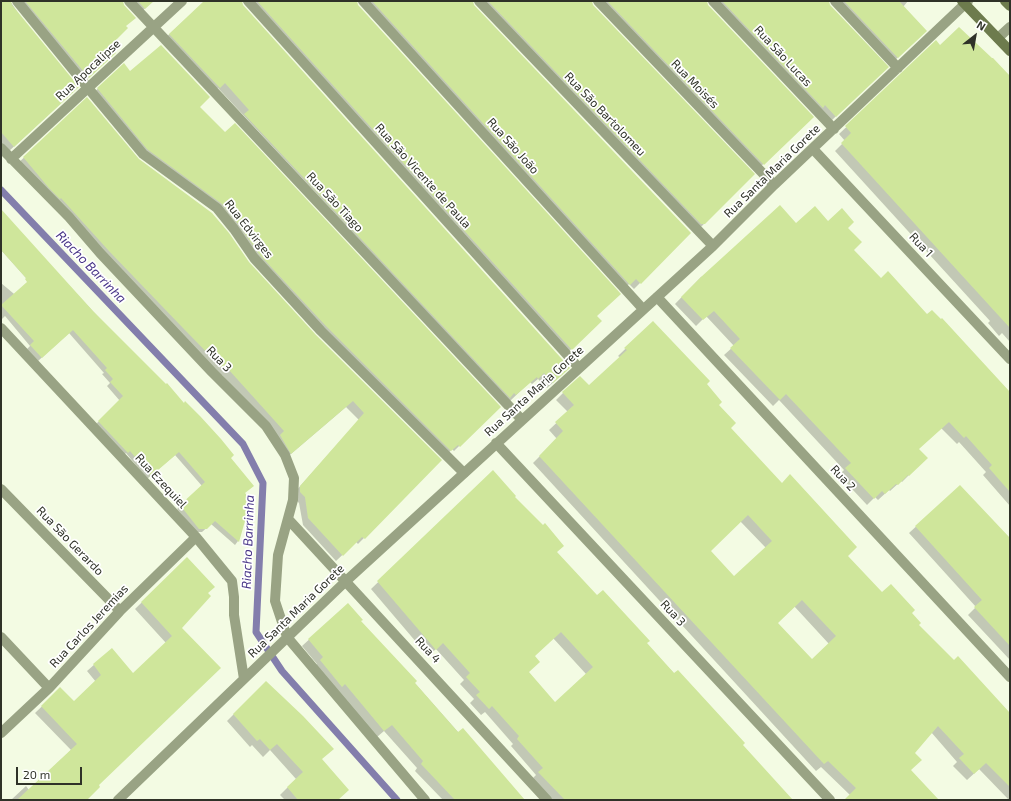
<!DOCTYPE html>
<html>
<head>
<meta charset="utf-8">
<style>
	body { margin:0 }
	#map { position:relative; width:1011px; height:801px; overflow:hidden; background:#f3fbe3; font-family:"Exo 2",sans-serif }
	canvas { display:block }
	.frame { position:absolute; inset:0; border:2px solid #2f3228; pointer-events:none }
	.north { position:absolute; left:955px; top:16px; width:40px; height:40px; -webkit-text-stroke:3px #fff; paint-order:stroke; rotate:31deg; font-size:11px; font-weight:700; line-height:16px; text-align:center; color:#2f3228 }
	.north::after { content:''; display:block; margin:auto; width:14px; height:18px; background:#2f3228; clip-path:polygon(50% 0,100% 100%,50% 72%,0 100%) }
	.scale { position:absolute; left:16px; top:767px; width:66px; height:18px; box-sizing:border-box; border:2px solid #2f3228; border-top:0; padding-left:5px; font-size:12px; line-height:14px; white-space:nowrap; color:#2f3228; -webkit-text-stroke:3px #fff; paint-order:stroke }
</style>
</head>
<body>
<div id="map">
<canvas width="1011" height="801"></canvas>
<div class="frame"></div>
<div class="north">N</div>
<div class="scale">20 m</div>
</div>
<script>
const ctx = document.querySelector('canvas').getContext('2d');
ctx.lineJoin = 'round';
function paint(path, color) { ctx.fillStyle = color; ctx.fill(path, 'evenodd'); }
function stroke(path, color, width, dash) { ctx.strokeStyle = color; ctx.lineWidth = width; ctx.lineCap = dash ? 'butt' : 'round'; ctx.setLineDash(dash || []); ctx.stroke(path); }
function label(font, color, halo, rows, align = 'center') {
  ctx.font = font + ' "Exo 2",sans-serif'; ctx.lineWidth = 3.5; ctx.setLineDash([]); ctx.textBaseline = 'middle'; ctx.strokeStyle = halo; ctx.fillStyle = color; for (const [text, x, y, turn = 0] of rows) {
    ctx.save(); ctx.translate(x, y); ctx.rotate((+turn || 0) * Math.PI / 180); ctx.textAlign = isNaN(turn) ? turn : align; if (halo) ctx.strokeText(text, 0, 0); ctx.fillText(text, 0, 0); ctx.restore();
  }
}
paint(new Path2D(`
	M1 1H10L72 93 8 152 1 144Z
	M14 1H122L125 26 109 46V59L83 83Z
	M126 1H153L139 14Z
	M205 1H241L242 6 563 374 547 388 538 379 532 384 530 382 510 401 218 88 213 93 163 40Z
	M243 1H356L357 6 600 321 565 355 247 2Z
	M358 1H472L473 6 690 233 634 289 629 284 623 290 362 2Z
	M474 1H591L592 6 753 174 698 230 478 2Z
	M593 1H706L707 6 812 117 757 170 597 2Z
	M709 1H828L829 6 887 67 830 122Z
	M830 1H908L903 7 926 31 891 64 834 2Z
	M936 42 940 46 1010 77V342L1002 333 999 336 988 323 990 321 835 151 845 141 839 134Z
	M124 65 130 73 199 107 499 407 454 451 452 449 446 456 321 332 217 209 142 154 92 94Z
	M87 99 138 160 248 263 315 336 441 460 358 544 356 542 336 561 303 525 299 503 294 498V493L359 420 346 407 285 459 278 437 222 375 220 377 17 164Z
	M1 212 229 458 244 494 250 501 238 541 235 545 211 524 202 532H196L177 509 202 486 175 455 147 479 126 453 124 455 95 425 120 401 107 386 110 383 102 374 104 373 69 333 38 361 27 349 30 346 5 316 1 320V283L50 324 59 315 1 250Z
	M828 222 847 228 853 250 881 279 927 316 1010 393V506L983 475 986 472 959 442 957 444 941 428 918 449 926 458 902 482 901 481 890 491 889 490 878 500 875 497 867 505 839 475 844 470 779 400 773 406 724 355 734 346 706 316 696 326 675 304 701 277 796 224Z
	M653 322 705 384 718 405 729 428 882 594 910 613 918 625 954 662 1010 714V800H1006L1008 799 979 769 967 780 953 766 957 762 931 732 914 753 910 770 938 800H845L850 795 821 767 816 771 533 463 557 439 549 430 568 412 556 400 563 393 589 387 621 358 618 356ZM740 521 766 548 734 577 709 551ZM794 606 829 644 812 661 776 623Z
	M493 471 556 553 597 597 646 643 791 800H552L532 779 536 775 511 746 513 744 485 712 481 715 470 703 474 699 460 684 464 680 436 649 428 656 371 589ZM553 638 586 674 555 703 527 673 534 656Z
	M960 486 1010 540V660L968 615 976 607 909 533Z
	M187 558 207 594 180 628 82 800H11L26 786 29 790 71 750 35 713 60 689 74 702 96 682 87 671 112 649 133 674 166 643 135 609Z
	M348 604 360 621 518 800H443L415 771 417 768 384 731 377 737 314 667 317 664 302 646Z
	M266 682 321 760 337 800H285L280 795 296 779 270 750 263 757 252 745 250 747 227 721Z`), '#0003');
stroke(new Path2D(`
	M1 190 243 444 263 483 256 632 282 671 397 800`), '#837eac', 7);
paint(new Path2D(`
	M1 1H11L12 5 79 87 14 147 1 132Z
	M25 1H123L124 5 136 18 126 26 128 28 110 46 116 53 89 78Z
	M138 1H154L145 9Z
	M204 1H242L243 5 570 368 553 383 544 373 538 379 537 377 516 395 514 393 510 398 244 114 249 110 225 83 220 88 169 34Z
	M257 1H357L358 5 621 294 597 316 602 321 572 350Z
	M372 1H473L474 5 691 233 641 284 636 279 630 285Z
	M488 1H592L593 5 755 174 705 224H701Z
	M607 1H707L708 5 814 117 764 165Z
	M722 1H829L830 5 889 67 836 117 825 105 823 108Z
	M844 1H899L927 31 898 58Z
	M959 27 992 58H993L1010 76V328L841 143 851 133 845 126 936 40 940 45Z
	M161 45 210 97 200 107 225 132 235 123 501 407 460 447 458 445 451 451 326 326 259 254 239 225 222 204 147 149 97 88 124 63 130 71Z
	M87 97 139 159 212 213 229 233 249 262 316 335 442 460 365 539 362 537 343 556 308 518 305 497 300 492V486L364 413 353 401 291 454 280 435 284 431 229 370 226 372 183 328 109 251 61 198 60 199 49 188 23 157Z
	M780 205 796 223 815 206 828 221 842 208 854 222 848 228 862 242 854 250 881 278 888 271 927 314 932 310 941 319 942 318 1010 392V492L989 468 992 465 966 436 964 438 949 422 919 449 928 458 909 476 908 475 898 485 896 484 885 494 882 491 874 499 845 468 851 463 786 394 780 400 730 348 740 339 714 311 703 320 681 297 701 277Z
	M1 209 93 311 166 384 167 383 184 403 185 401 200 416 221 439 234 455 231 458 254 486 245 493 251 500 239 542 215 521 207 529H199L180 505 205 482 179 452 151 476 130 451 128 453 98 421 123 396 110 382 113 379 105 370 107 368 73 330 42 358 30 345 34 341 1 305 27 282 25 279 26 278 1 250Z
	M653 321 710 381 707 384 722 402 719 405 736 423 731 428 782 483 790 474 857 547 848 556 882 592 891 584 915 610 912 613 921 623 919 625 954 660 958 656 1010 713V787L986 763 974 774 959 758 964 754 938 726 915 753 922 760 911 770 939 800H844L856 788 828 761 824 764 539 456 563 431 555 422 574 405 562 392 580 376 589 385 627 350 624 348ZM748 515 772 541 734 576 711 551ZM802 600 836 636 812 659 778 623Z
	M493 470 516 496 515 497 543 525 545 523 564 546 557 552 597 595 603 590 650 641 647 643 674 673 678 670 745 743 743 745 793 800H565L538 772 543 768 517 739 519 736 492 706 489 709 476 695 480 692 466 677 470 673 443 643 436 650 377 581ZM561 632 593 667 555 702 529 672 540 662 535 656Z
	M960 485 1010 538V646L974 607 982 600 915 526Z
	M187 557 215 587 208 593 211 596 182 628 221 668 99 785 100 787 87 800H17L77 744 41 706 60 687 74 701 101 675 93 664 112 648 133 673 172 636 141 602Z
	M348 603 363 620 361 621 417 681 415 683 458 732 463 728 525 800H455L421 764 423 761 392 725 384 731 345 684 342 687 320 660 323 657 308 639Z
	M266 681 303 716 334 749 322 759 349 790 338 800H298L287 787 303 772 277 744 270 750 260 739 257 741 233 714Z`), '#cfe69b');
stroke(new Path2D(`
	M88 88 143 154 217 208 234 229 254 258 321 331 464 473`), '#99a384', 10);
stroke(new Path2D(`
	M17 1 88 88
	M129 1 522 420
	M248 1 579 368
	M363 1 643 309
	M479 1 713 246
	M598 1 774 185
	M713 1 834 129
	M835 1 898 68
	M998 38 1010 27
	M1 148 69 217 100 253 212 372 266 426 285 455 294 478 293 500 278 555 275 601 287 637 425 800
	M813 149 1010 359
	M11 159 182 1
	M657 297 1010 677
	M1 328 196 537 232 581 234 597V615L244 679
	M496 443 830 800
	M1 489 120 611
	M288 519 547 800
	M1 637 49 688
	M1 733 49 688 120 611 196 537
	M118 800 346 581 713 246 774 185 968 1`), '#99a384', 10);
stroke(new Path2D(`
	M962 1 1010 51
	M1005 1 1010 6`), '#6d7b4d', 10);
label('12px', '#2f3228', '#fff', [
	["Rua São Lucas",783,56,47],
	["Rua Apocalipse",88,70,-43],
	["Rua Moisés",695,84,46],
	["Rua São Bartolomeu",605,114,46],
	["Rua São João",513,146,48],
	["Rua Santa Maria Gorete",772,171,-44],
	["Rua São Vicente de Paula",423,176,48],
	["Rua São Tiago",335,202,47],
	["Rua Edvirges",249,229,52],
	["Rua 1",921,245,47],
	["Rua 3",219,359,46],
	["Rua Santa Maria Gorete",534,391,-42],
	["Rua 2",843,478,47],
	["Rua Ezequiel",161,481,47],
	["Rua São Gerardo",70,541,46],
	["Rua Santa Maria Gorete",296,611,-44],
	["Rua 3",673,613,47],
	["Rua Carlos Jeremias",89,626,-47],
	["Rua 4",428,650,47]
]);
label('italic 13px', '#493688', '#fff', [
	["Riacho Barrinha",91,267,46],
	["Riacho Barrinha",248,542,-88]
]);
</script>
</body>
</html>
